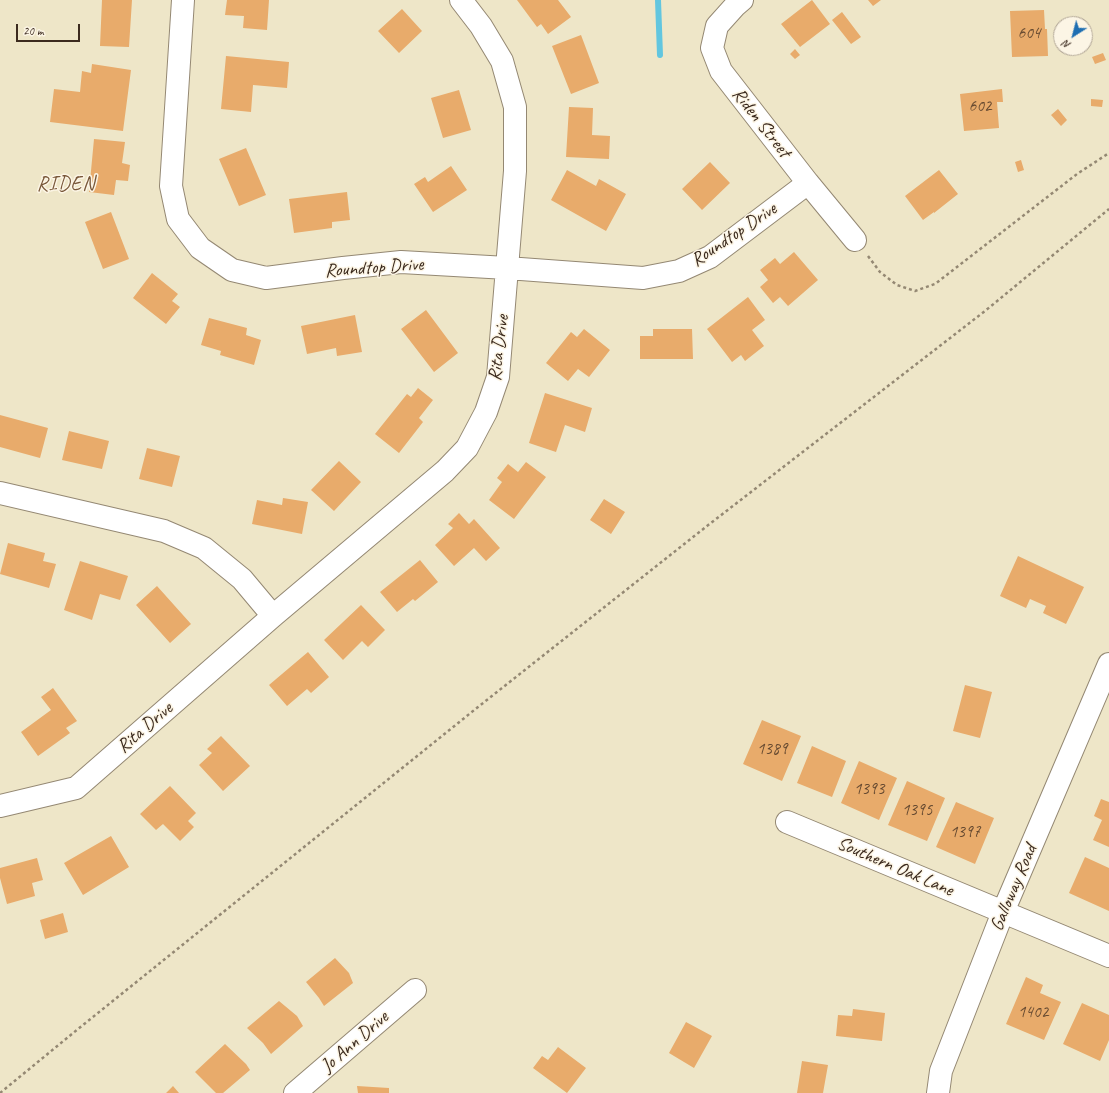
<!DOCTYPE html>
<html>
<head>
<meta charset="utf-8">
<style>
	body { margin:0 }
	#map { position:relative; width:1109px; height:1093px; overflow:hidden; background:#eee6c8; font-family:Caveat,sans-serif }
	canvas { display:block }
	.north { position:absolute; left:1053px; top:16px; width:40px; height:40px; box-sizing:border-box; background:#fcf5e5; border:1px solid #afa495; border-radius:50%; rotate:216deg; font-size:11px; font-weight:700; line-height:16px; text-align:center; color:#3b2a1e }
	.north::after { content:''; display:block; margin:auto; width:14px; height:18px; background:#1f6fb2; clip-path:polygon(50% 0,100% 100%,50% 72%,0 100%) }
	.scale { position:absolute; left:16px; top:24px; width:64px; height:18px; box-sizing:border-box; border:2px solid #3b2a1e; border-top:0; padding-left:5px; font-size:12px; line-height:14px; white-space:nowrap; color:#3b2a1e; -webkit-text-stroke:3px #fcf5e5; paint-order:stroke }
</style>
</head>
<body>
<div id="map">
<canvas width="1109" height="1093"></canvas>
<div class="north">N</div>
<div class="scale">20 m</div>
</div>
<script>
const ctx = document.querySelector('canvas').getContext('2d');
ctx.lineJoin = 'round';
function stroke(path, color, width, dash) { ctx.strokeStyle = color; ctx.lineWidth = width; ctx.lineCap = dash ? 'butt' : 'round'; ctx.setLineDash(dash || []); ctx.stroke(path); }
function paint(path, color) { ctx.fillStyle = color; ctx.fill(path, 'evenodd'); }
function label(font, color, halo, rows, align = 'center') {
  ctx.font = font + ' Caveat,sans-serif'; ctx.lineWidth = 3; ctx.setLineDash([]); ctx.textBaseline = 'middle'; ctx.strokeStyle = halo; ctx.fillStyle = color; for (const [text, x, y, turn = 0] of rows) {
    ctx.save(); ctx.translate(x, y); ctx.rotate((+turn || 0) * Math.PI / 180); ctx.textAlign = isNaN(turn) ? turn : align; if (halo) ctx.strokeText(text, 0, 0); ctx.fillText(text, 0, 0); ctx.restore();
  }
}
stroke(new Path2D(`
	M658 0 660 55`), '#62c6df', 6);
paint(new Path2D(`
	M102 0H132L129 47 100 46Z
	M227 0H269L267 30 243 28 244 16 225 15Z
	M517 0H558L571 17 548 34 541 24 537 27Z
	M812 0 830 24 800 47 781 24Z
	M868 0H881L873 6Z
	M402 9 422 31 399 53 378 31Z
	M1044 10 1045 29H1047L1048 56 1012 57 1010 11Z
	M842 12 861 37 851 44 832 20Z
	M581 35 599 83 571 94 552 46Z
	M795 49 800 55 795 59 790 54Z
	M1103 53 1106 60 1095 64 1092 57Z
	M226 56 289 62 287 88 253 85 251 112 221 109Z
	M92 64 131 70 123 131 50 122 54 89 80 92 82 71 91 73Z
	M1002 89 1003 102H997L999 128 964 131 960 94Z
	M459 90 471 130 443 138 431 98Z
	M1091 99 1103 100 1102 107 1091 106Z
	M569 107 593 108 592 135 610 136 609 159 566 157Z
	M1058 109 1067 120 1061 126 1051 115Z
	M94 139 125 142 122 163 130 165 128 181 116 180 114 195 89 192Z
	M246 148 266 195 239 206 219 159Z
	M1021 160 1024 170 1018 172 1015 162Z
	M710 162 730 183 702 210 682 189Z
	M451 166 467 190 433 212 414 184 425 177 428 182Z
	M567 170 596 186 599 179 626 194 606 231 551 200Z
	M939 170 958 194 934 213V212L923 220 905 196Z
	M347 192 350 220 332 222V228L294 233 289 199Z
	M111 212 129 259 103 269 85 222Z
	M794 252 818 280 788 306 780 297 773 303 760 287 768 280 760 270 775 258 780 264Z
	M152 273 178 294 172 301 180 307 166 324 133 298Z
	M748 297 765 320 752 330 764 346 745 361 741 355 732 362 707 329Z
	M426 310 458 353 434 372 401 329Z
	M355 315 362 352 337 356 336 348 307 354 301 326Z
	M209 318 247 328 246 335 261 340 254 365 220 355 221 351 201 345Z
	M584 329 610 350 589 377 578 369 568 381 546 363 571 332 577 337Z
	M653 329H692L693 359H640V336H653Z
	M418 388 433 400 419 418 423 422 399 453 375 434 407 394 411 397Z
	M545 393 592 408 585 432 565 425 556 452 529 443Z
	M0 415 48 428 40 458 0 447Z
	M69 431 109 441 102 469 62 460Z
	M147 448 180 456 172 487 139 479Z
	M339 461 361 482 334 511 311 490Z
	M526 462 546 477 514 519 489 500 502 482 497 478 508 464 518 472Z
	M283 498 308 502 302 534 252 524 257 500 282 505Z
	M604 499 625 512 611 534 590 520Z
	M459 513 469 524 474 519 500 548 486 561 474 548 454 566 435 545 453 528 448 524Z
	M8 543 45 553 43 561 56 564 49 588 0 574Z
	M1018 556 1084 587 1066 624 1043 613 1046 606 1030 599 1026 608 1000 596Z
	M420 560 438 582 415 601 413 599 397 612 380 592Z
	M80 561 128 576 120 600 100 594 92 620 64 610Z
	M157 586 191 624 170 643 136 605Z
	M361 605 385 630 368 647 362 641 343 660 324 640Z
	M308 652 329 677 311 693 307 689 287 706 269 685Z
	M965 685 992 692 980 738 953 731Z
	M53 688 77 721 66 728 70 733 38 756 21 732 51 710 41 697Z
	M762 720 801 736 782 781 743 764Z
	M221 736 250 766 223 791 199 765 212 753 207 749Z
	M812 746 846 761 832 797 797 783Z
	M859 761 897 778 879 820 841 803Z
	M907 781 945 798 927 841 888 825Z
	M170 786 196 813 188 821 194 827 180 841 163 824 156 830 140 814Z
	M1101 799 1109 802V847L1093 840 1102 820 1094 816Z
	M956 802 994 818 975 864 936 847Z
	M111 836 129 867 83 895 64 863Z
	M1085 857 1109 868V911L1069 893Z
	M37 858 43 880 32 883 35 896 7 904 0 878V868Z
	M63 913 68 932 45 939 40 920Z
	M335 958 349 973 353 983 324 1006 319 998 306 982Z
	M1026 977 1043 985 1040 993 1061 1002 1044 1040 1006 1024Z
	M279 1001 297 1016 303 1026 271 1054 263 1043 247 1028Z
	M1082 1003 1109 1015V1040L1100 1061 1063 1044Z
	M853 1009 885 1013 882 1041 836 1036 838 1015 852 1016Z
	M686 1022 712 1036 694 1068 669 1053Z
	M225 1044 246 1064 250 1070 223 1093H216L195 1072Z
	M558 1047 586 1068 567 1093 533 1068 542 1056 548 1060Z
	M802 1061 828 1065 823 1093H797Z
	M173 1086 179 1093H166Z
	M357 1086 389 1088V1093H358Z`), '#e8ab6b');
const minor = new Path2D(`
	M183 0 171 186 178 219 200 248 232 270 266 278 343 268 401 262 507 268 643 278 679 271 710 257 808 183
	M742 0 735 6 717 26 712 48 721 71 808 183 855 240
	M0 493 164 531 204 548 242 579 273 616
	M0 806 76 788 273 616 445 471 467 448 486 412 498 377 515 171V107L502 61 481 26 461 0
	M787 822 1109 956
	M295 1093 415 990
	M938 1093 941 1071 1003 912 1109 664`);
stroke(minor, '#948873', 24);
stroke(new Path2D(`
	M868 256 880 272 897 285 915 291 935 284 1077 174 1109 153
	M0 1093 78 1029 478 707 707 526 985 311 1109 209`), '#948873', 2.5, [3, 3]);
stroke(minor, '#fff', 22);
label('17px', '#664a31', null, [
	["604",1029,34],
	["602",980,107],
	["1389",772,750],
	["1393",869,790],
	["1395",917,811],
	["1397",965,833],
	["1402",1033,1013]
]);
label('19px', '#3b2a1e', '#fcf5e5', [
	["Riden Street",761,123,52],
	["Roundtop Drive",734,235,-34],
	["Roundtop Drive",374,268,-4],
	["Rita Drive",499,348,-83],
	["Rita Drive",145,728,-41],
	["Southern Oak Lane",895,867,23],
	["Galloway Road",1014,888,-67],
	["Jo Ann Drive",355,1042,-41]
]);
ctx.letterSpacing = '1px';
label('20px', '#785739', '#fcf5e5', [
	["RIDEN",66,185]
]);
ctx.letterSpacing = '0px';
</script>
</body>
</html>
